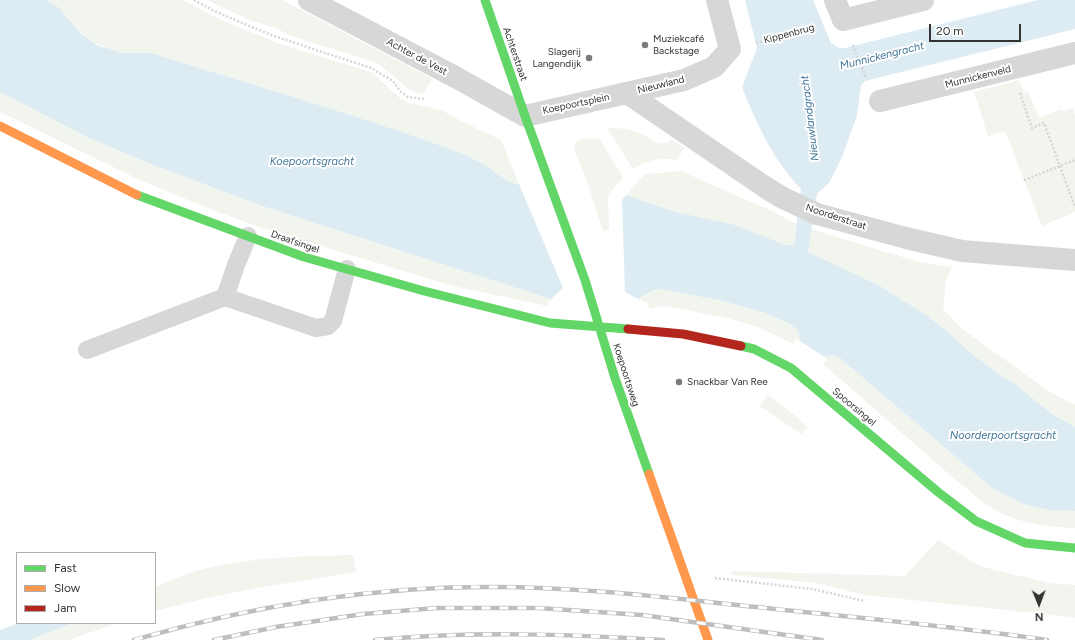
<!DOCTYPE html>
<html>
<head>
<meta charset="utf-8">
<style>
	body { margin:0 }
	#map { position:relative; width:1075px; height:640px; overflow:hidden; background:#fff; font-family:Figtree,sans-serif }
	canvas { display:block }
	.legend { position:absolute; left:16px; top:552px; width:140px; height:72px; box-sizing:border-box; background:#fff; border:1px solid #adadad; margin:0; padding:5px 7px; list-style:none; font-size:12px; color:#333 }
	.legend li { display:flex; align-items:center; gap:8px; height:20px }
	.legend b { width:20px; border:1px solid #adadad }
	.north { position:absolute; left:1019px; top:584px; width:40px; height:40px; -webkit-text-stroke:3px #fff; paint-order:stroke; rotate:179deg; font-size:11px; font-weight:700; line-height:16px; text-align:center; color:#333 }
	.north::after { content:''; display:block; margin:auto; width:14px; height:18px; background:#333; clip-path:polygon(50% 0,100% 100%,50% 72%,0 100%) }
	.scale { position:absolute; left:929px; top:24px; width:92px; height:18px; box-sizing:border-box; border:2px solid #333; border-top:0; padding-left:5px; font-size:12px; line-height:14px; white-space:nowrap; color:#333; -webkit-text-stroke:3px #fff; paint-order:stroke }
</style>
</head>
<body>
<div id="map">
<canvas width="1075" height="640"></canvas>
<ul class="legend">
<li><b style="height:5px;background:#63d668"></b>Fast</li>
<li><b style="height:5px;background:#ff974d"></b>Slow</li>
<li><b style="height:5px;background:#b3261e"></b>Jam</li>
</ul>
<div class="north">N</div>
<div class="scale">20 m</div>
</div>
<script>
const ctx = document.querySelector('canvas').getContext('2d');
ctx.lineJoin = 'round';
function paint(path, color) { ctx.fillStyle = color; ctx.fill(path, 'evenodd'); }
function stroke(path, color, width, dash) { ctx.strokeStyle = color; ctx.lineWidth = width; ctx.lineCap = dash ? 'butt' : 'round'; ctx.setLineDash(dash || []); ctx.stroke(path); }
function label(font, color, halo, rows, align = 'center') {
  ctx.font = font + ' Figtree,sans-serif'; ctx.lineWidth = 4; ctx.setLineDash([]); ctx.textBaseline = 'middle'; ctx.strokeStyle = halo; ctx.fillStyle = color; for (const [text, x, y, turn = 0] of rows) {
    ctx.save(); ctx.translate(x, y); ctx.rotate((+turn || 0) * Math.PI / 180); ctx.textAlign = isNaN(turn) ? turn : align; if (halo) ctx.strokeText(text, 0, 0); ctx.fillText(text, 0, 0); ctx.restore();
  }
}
paint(new Path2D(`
	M47 0H183L221 20 280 44 371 72 401 99 408 103 441 110 463 122 501 140 519 184C506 183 499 174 488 167 475 159 462 153 448 148 350 113 250 84 151 53 141 53 131 54 122 52 87 46 71 23 47 0Z
	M207 0H282L429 77 432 80 423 93 418 94 410 90 377 63 288 35 276 28 249 20Z
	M1019 80 1024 92 1029 93 1039 118 1061 109 1063 111 1073 108 1075 116V212L1042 226 1005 131 988 136 974 92Z
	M0 92 89 138 151 164 262 206 551 299 547 303 548 306 453 286 262 228 215 211 142 181 0 112Z
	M607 128C629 128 641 131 658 144L668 142 670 139 685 148 676 160C660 157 646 160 633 169Z
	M599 138 623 178 608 195 609 229 603 231 586 178 574 150 576 142 580 139Z
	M681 171 774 212 796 224 794 245H785L676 212 626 195 642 177 647 174Z
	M811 229 882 251 920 262 952 267 946 281 943 309 961 328 1047 390 1071 403 1075 404V427L1052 414 1015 384 996 372 972 354 949 333 926 315 882 287 808 253Z
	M659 289 719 300 763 312 794 326 798 330 800 341 796 339 793 344 758 327 723 317 664 306 650 308 648 307 649 304 638 299 653 290Z
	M833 355 840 358 992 488 1023 504 1049 510 1075 511V528C1050 527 1022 524 999 512 984 504 971 492 958 482L823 364 827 359 823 356Z
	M767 395 781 404 808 427 801 434 760 406Z
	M938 540 974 563 987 568 1049 583 1075 585V618L1052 615 865 595 816 583 732 575 731 571 905 576Z
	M353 555 356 572 262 587 207 598 155 611V587C172 580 189 572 207 568 255 557 305 556 353 555Z
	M72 623H117L69 640H30Z`), '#f1f5ed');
paint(new Path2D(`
	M0 0H47L59 8 81 34 99 46 124 53H151C250 84 350 113 448 148 462 153 475 159 488 167 499 174 506 183 519 184L563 288 551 299 262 206 151 164 89 138 0 92Z
	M745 0H813L831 43 839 48H845L1038 0H1075V29L865 81 861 85 857 116 842 157 829 183 817 194 808 252 882 287 926 315 949 333 972 354 996 372 1015 384 1052 414 1075 427V511L1049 510 1023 504 992 488 840 358 833 355 823 356 800 341 798 330 793 326 786 322 763 312 719 300 659 289 653 290 638 299 625 292 622 200 626 195 676 212 735 225 785 245H794L801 189C774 161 756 123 742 87L757 48Z
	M19 623H72L30 640H0V630Z`), '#ddebf3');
stroke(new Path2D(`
	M194 0 214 11 271 35 371 68 393 81 400 91 408 97 424 99
	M756 43 816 27
	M853 45 866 78
	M1020 93 1032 128 1044 123 1075 207
	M1024 180 1075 160
	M715 578 812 589 864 601`), '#d6d6d6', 2.5, [2, 2]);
stroke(new Path2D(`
	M225 297 236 265 248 236
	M87 350 225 297 316 328 328 326 333 321 347 269`), '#d7d7d7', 18);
stroke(new Path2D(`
	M309 0 457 78 525 116 684 80 714 67 730 49 717 0
	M835 0 843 20 923 0
	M627 93 765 187 783 198 817 214 906 238 962 251 1075 260
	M880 101 1075 53`), '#d7d7d7', 22);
stroke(new Path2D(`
	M485 0 525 116 585 280 615 378 649 474
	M137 195 304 257 424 291 550 323 628 329
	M741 346 754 349 791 368 938 492 976 521 1025 543 1075 548`), '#63d668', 9);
stroke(new Path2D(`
	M0 126 137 195
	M649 474 708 640`), '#ff974d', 9);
stroke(new Path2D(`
	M628 329 683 334 741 346`), '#b3261e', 9);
const rail = new Path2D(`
	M134 640C251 606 372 586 494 587 585 587 676 599 766 608 860 618 954 626 1047 640
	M214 640 276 627 363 614 437 608H539L642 615 822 640
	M375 640C470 631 567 634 663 640`);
stroke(rail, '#bebebe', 4.5);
stroke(rail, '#fff', 3, [9]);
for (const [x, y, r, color] of [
	[645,45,4,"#7a7a7a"],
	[589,58,4,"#7a7a7a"],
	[679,382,4,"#7a7a7a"]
]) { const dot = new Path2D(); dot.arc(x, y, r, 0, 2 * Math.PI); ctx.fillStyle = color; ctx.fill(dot); stroke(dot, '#fff', 1.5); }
label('10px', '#333', '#fff', [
	["Kippenbrug",789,34,-15],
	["Achterstraat",515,54,71],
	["Achter de Vest",417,57,28],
	["Munnickenveld",978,77,-14],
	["Nieuwland",661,85,-14],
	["Koepoortsplein",576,104,-12],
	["Noorderstraat",836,217,18],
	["Draafsingel",295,242,19],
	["Koepoortsweg",626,375,72],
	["Spoorsingel",854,407,40]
]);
label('10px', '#333', '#fff', [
	["Muziekcafé",653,39],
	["Backstage",653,51],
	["Slagerij",581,52,"right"],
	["Langendijk",581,64,"right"],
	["Snackbar Van Ree",687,382]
], 'left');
label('italic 11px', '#3f7597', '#fff', [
	["Munnickengracht",882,56,-14],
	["Nieuwlandgracht",810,118,-97],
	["Koepoortsgracht",312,162],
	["Noorderpoortsgracht",1003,436]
]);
</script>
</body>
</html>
